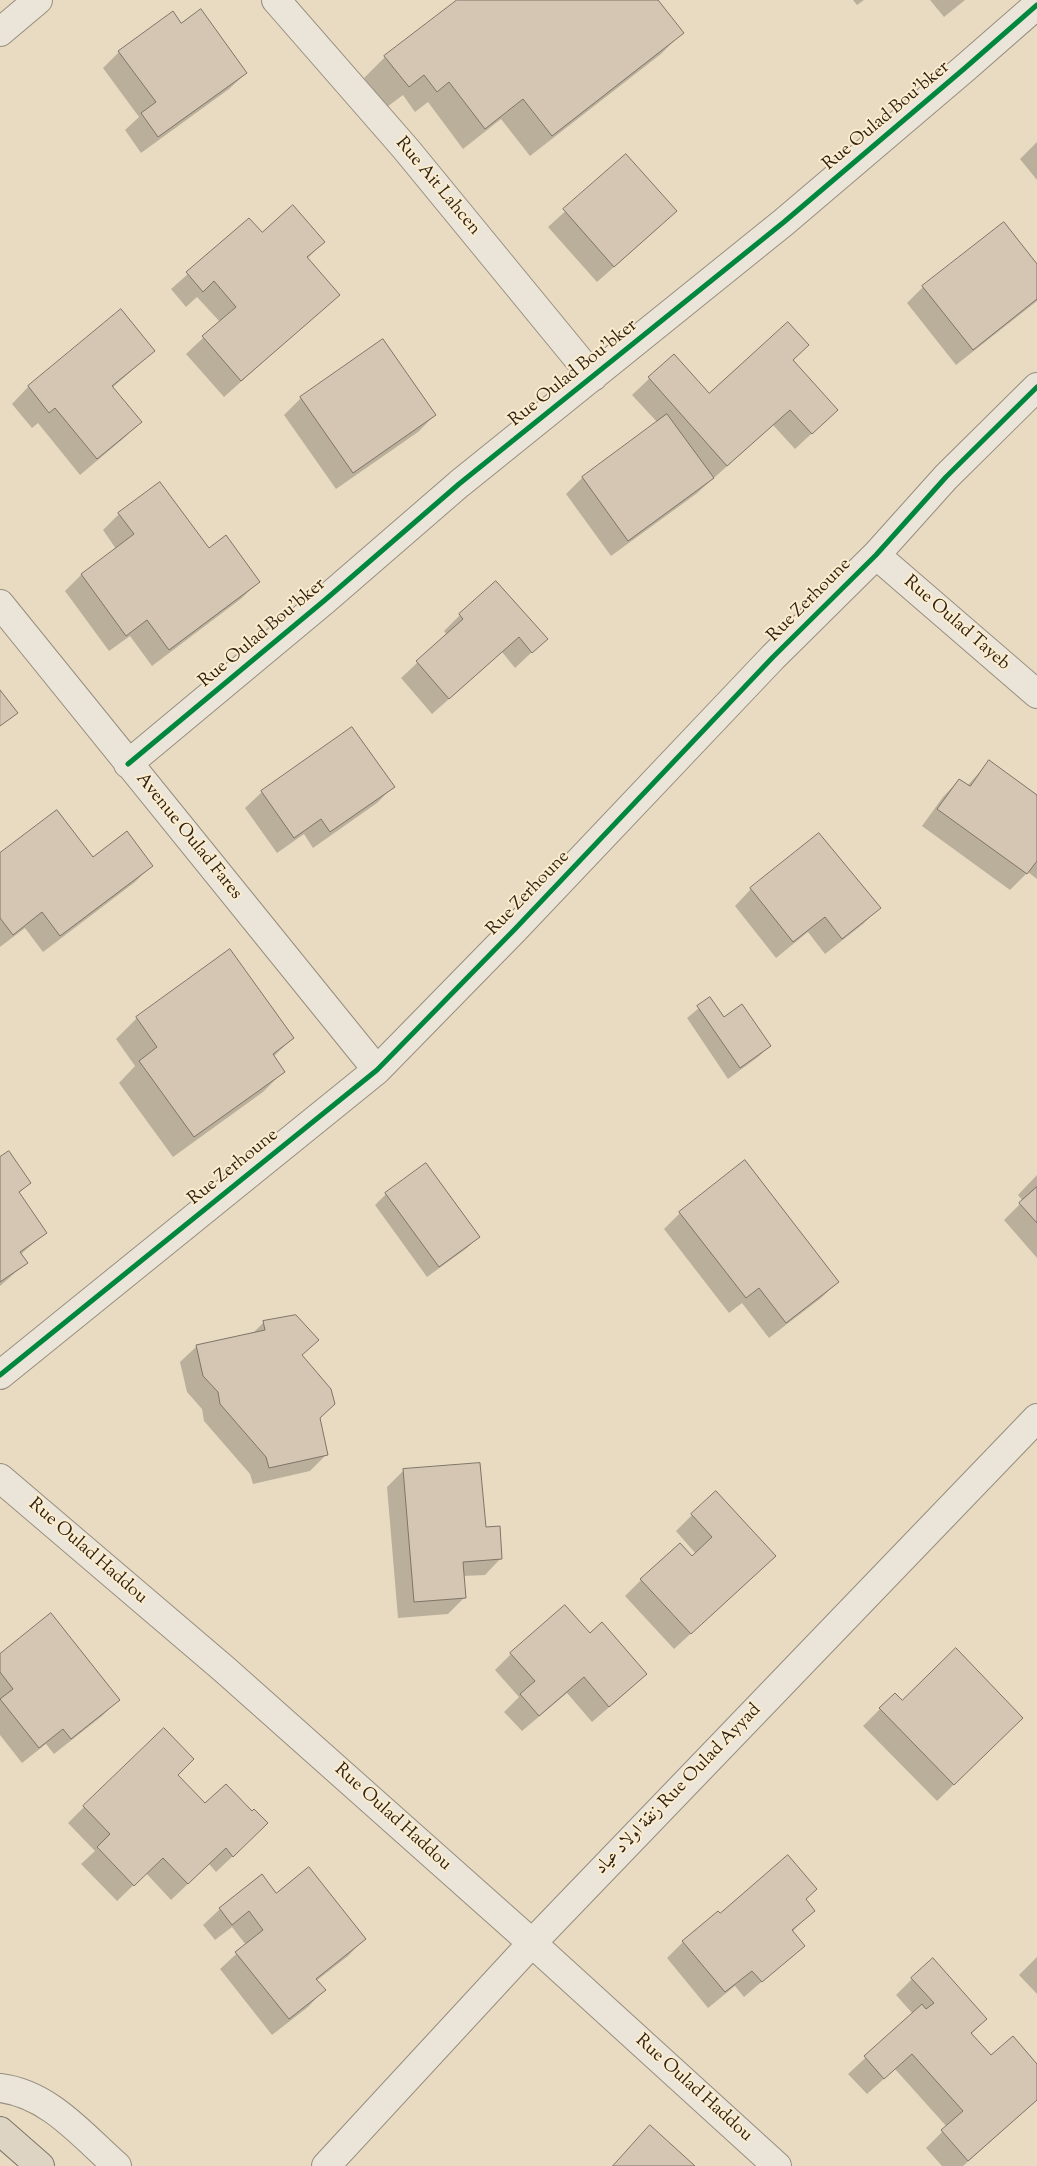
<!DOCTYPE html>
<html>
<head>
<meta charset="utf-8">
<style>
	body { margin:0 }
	canvas { display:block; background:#e8dbc2 }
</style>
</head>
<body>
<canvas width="1037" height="2166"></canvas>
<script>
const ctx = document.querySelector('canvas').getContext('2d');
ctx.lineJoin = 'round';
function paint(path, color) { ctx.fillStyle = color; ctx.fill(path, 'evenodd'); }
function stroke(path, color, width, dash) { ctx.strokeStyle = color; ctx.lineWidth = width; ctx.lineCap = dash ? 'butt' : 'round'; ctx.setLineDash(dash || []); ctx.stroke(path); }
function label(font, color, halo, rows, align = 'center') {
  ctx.font = font + ' "Sorts Mill Goudy",Amiri,serif'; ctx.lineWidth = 4; ctx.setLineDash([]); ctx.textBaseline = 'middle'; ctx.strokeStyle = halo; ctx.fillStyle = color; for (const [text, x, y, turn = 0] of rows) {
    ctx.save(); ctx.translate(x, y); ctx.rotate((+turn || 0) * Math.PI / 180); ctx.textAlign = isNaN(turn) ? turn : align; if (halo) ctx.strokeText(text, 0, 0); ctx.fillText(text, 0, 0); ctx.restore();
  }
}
paint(new Path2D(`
	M459 0H656L682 33 661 54 530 156 501 119 463 149 428 102 415 112 403 95 387 107 364 78 385 57Z
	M853 0H864L857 5Z
	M930 0H965L944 17Z
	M181 24 246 73 229 89 141 153 125 130 139 117 103 68 119 52Z
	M1037 142V180L1020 159Z
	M626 156 659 227 597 282 548 227Z
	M249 220 261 234 323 242 307 259 338 295 224 397 186 354 220 322 197 297 186 307 171 289Z
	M1037 266V301L956 365 907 303 923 287Z
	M121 311 154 351 112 388 140 422 124 438 80 475 38 423 32 428 12 404 28 387Z
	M383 341 435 415 418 432 336 489 284 415 301 398Z
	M674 355 709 395 792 361 837 410 795 449 773 425 696 494 611 556 566 494 582 478 658 423 632 395Z
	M119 514 208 550 258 582 242 598 152 666 130 636 109 651 65 591 81 575 116 549 103 530Z
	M460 615 546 639 515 668 502 652 432 714 401 678 447 635 444 631Z
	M989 762 1037 797V879L1028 872 1010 890 922 826 943 797 959 780 967 786Z
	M393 787 377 803 313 848 304 834 277 853 245 808 262 792Z
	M819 834 879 908 863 924 825 954 808 932 776 958 735 906 751 889Z
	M0 855 93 859 151 866 135 882 43 952 25 928 0 947Z
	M230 951 293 1038 273 1057 284 1071 263 1092 173 1157 119 1083 135 1066 116 1039 137 1018Z
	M710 999 723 1019 770 1046 758 1057 728 1079 687 1018Z
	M0 1159 29 1183 18 1194 45 1233 20 1255 26 1263 0 1286Z
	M1037 1175V1258L1004 1220 1023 1201 1018 1195Z
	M386 1194 478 1237 467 1248 427 1277 375 1205Z
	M680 1213 838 1282 821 1298 769 1338 742 1303 729 1313 664 1229Z
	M264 1322 319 1419 326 1455 310 1471 253 1484 250 1474 204 1421 202 1409 187 1392 180 1362 197 1346 252 1334Z
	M404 1470 485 1528 501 1558 485 1575 463 1576 465 1597 448 1614 398 1618 387 1487Z
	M692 1515 758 1572 674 1649 625 1596 641 1580 692 1558 696 1554 676 1531Z
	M589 1635 629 1690 592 1722 567 1693 522 1731 504 1712 519 1697 495 1670 511 1654Z
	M0 1655 118 1700 102 1716 54 1754 46 1744 22 1763 0 1735Z
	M895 1694 902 1702 1022 1718 937 1801 863 1726Z
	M176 1775 205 1805 250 1840 216 1872 209 1864 171 1900 146 1873 117 1901 81 1864 95 1851 68 1823 84 1807Z
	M276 1895 364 1939 348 1956 316 1981 324 1990 308 2007 272 2035 220 1969 246 1945 232 1927 215 1940 203 1925 220 1909Z
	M805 1900 814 1910 792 1932 803 1946 744 1997 735 1986 708 2008 667 1958 683 1942 720 1914Z
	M1037 1957V1994L1019 1975Z
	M912 1979 986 2019 971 2034 991 2057 1037 2065V2100L963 2166H942L926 2148 947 2127 895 2069 867 2094 848 2074 913 2014 896 1995Z`), '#0003');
const building = new Path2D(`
	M457 0H658L684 33 552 136 523 99 485 129 449 82 437 92 424 75 409 87 384 56Z
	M201 9 247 73 158 137 141 113 156 102 118 51 173 11 181 23Z
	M626 154 677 211 614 267 563 209Z
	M293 205 325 242 307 257 340 295 241 381 202 336 236 307 214 281 203 292 186 272 249 218 262 232Z
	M1004 222 1037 264V299L973 350 922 286Z
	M121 309 155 351 112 386 142 422 97 459 55 408 49 413 28 386Z
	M788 322 809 345 793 360 838 410 812 434 790 410 727 466 648 377 674 354 709 393Z
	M383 339 436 415 353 473 300 397Z
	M667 414 714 478 628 541 582 477Z
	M160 482 209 548 226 535 260 582 169 650 147 620 126 636 81 574 134 534 118 513Z
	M496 581 548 639 532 653 519 637 449 699 416 661 463 619 459 614Z
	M0 690 18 713 0 726Z
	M352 727 395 787 330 832 321 819 294 838 261 791Z
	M989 760 1037 795V861L1027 874 937 809 959 779 970 786Z
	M57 810 93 857 127 831 153 866 60 936 42 912 13 935 0 918V853Z
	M819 833 881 908 842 939 825 917 793 942 750 888Z
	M230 949 294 1038 273 1054 285 1072 194 1137 139 1061 157 1047 136 1017Z
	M710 997 724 1017 742 1004 771 1046 740 1068 697 1006Z
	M9 1151 31 1183 19 1192 47 1233 20 1252 28 1263 0 1282V1157Z
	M745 1160 839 1282 786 1323 759 1288 746 1298 679 1212Z
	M426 1163 480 1237 439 1267 385 1193Z
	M1037 1187V1223L1019 1203Z
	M296 1315 319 1340 302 1355 331 1389 335 1404 320 1418 328 1455 269 1468 266 1457 220 1404 218 1392 203 1376 196 1345 265 1330 263 1321Z
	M480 1463 486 1527 500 1526 502 1559 463 1562 466 1598 414 1602 403 1469Z
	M716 1491 776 1556 691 1634 640 1579 680 1543 692 1556 712 1537 691 1514Z
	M565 1605 590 1633 602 1622 647 1674 609 1707 584 1677 539 1716 520 1694 535 1681 510 1653Z
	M51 1613 120 1700 71 1739 63 1729 39 1748 0 1699 13 1689 0 1672V1654Z
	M956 1648 1023 1718 954 1785 879 1708 895 1693 902 1700Z
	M164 1728 194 1759 178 1775 205 1803 226 1784 252 1811 254 1809 268 1823 233 1857 226 1848 188 1884 163 1858 134 1886 97 1847 110 1834 83 1806Z
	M788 1855 817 1889 806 1899 815 1911 792 1930 805 1946 762 1982 752 1971 725 1992 682 1941 718 1911 720 1913Z
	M309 1867 366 1939 316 1979 326 1990 289 2019 235 1952 263 1930 249 1911 232 1925 219 1908 262 1874 276 1893Z
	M933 1958 987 2019 971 2033 991 2055 1013 2036 1037 2064V2100L968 2161 941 2130 963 2111 912 2054 884 2079 864 2056 922 2004 926 2009 934 2003 911 1978Z
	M650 2125 695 2166H613Z`);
paint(building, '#d5c5b3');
stroke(building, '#7e7567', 1);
const street = new Path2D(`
	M276 0 406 149 593 377
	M0 32 38 0
	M876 555 1037 694
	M0 604 377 1070
	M128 764 325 600 459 484 784 222 965 68 1037 5
	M0 1375 377 1070 515 929 773 657 876 555 946 477 1037 387
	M0 1478 224 1669 532 1943 777 2166
	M0 2088C49 2094 82 2135 117 2166
	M326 2166 532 1943 1037 1418`);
const highway = new Path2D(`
	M0 2131 40 2166`);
stroke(street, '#978e7f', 30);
stroke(highway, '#7e7567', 30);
stroke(street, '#ebe4d8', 28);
stroke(highway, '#ded4c3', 28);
stroke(new Path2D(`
	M128 764 325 600 459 484 784 222 965 68 1037 5
	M0 1375 377 1070 515 929 773 657 876 555 946 477 1037 387`), '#00873e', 5);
label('18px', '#2f2115', '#faeccd', [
	["Rue Oulad Bou'bker",887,117,-40],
	["Rue Ait Lahcen",437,187,50],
	["Rue Oulad Bou'bker",574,374,-39],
	["Rue Zerhoune",810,601,-45],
	["Rue Oulad Tayeb",956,624,41],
	["Rue Oulad Bou'bker",263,634,-40],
	["Avenue Oulad Fares",188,837,51],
	["Rue Zerhoune",529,894,-46],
	["Rue Zerhoune",234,1168,-39],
	["Rue Oulad Haddou",87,1552,41],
	["زنقة اولاد عياد Rue Oulad Ayyad",679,1790,-46],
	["Rue Oulad Haddou",392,1818,42],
	["Rue Oulad Haddou",693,2089,42]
]);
</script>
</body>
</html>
